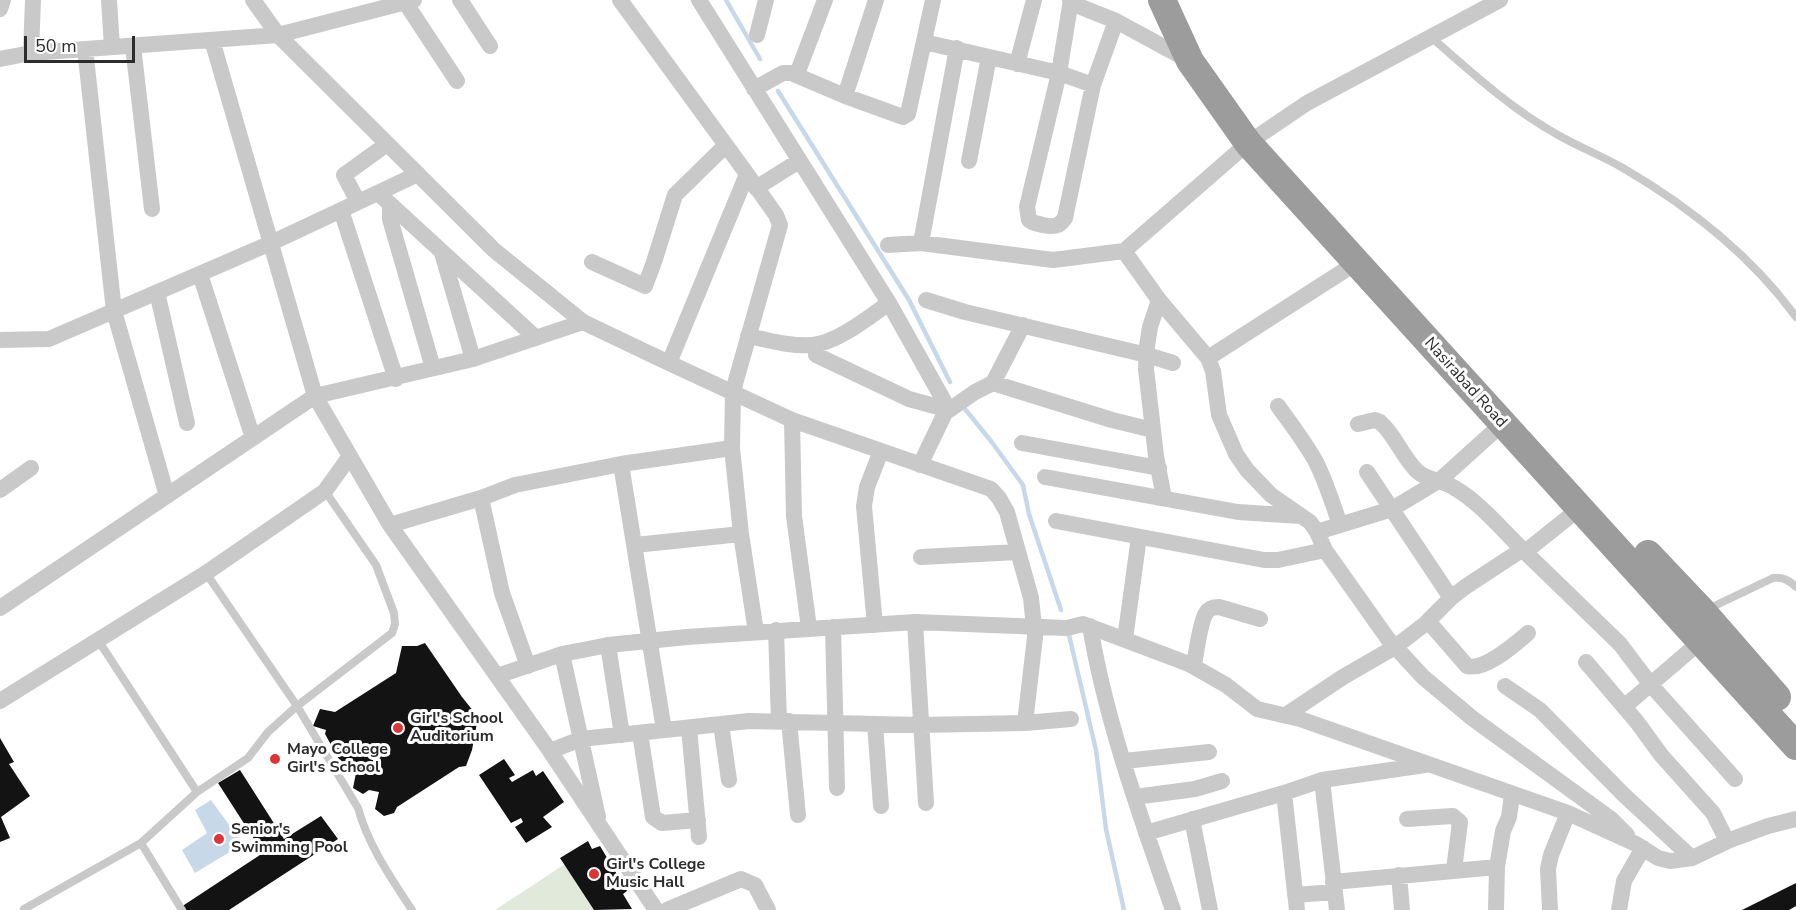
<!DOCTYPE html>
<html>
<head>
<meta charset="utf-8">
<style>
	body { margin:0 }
	#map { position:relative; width:1796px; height:910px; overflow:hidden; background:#fff; font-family:"Nunito Sans",sans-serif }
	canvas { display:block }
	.scale { position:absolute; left:24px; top:36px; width:111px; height:27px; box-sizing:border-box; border:3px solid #2c2c2c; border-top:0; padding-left:8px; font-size:18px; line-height:21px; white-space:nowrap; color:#2c2c2c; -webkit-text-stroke:4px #fff; paint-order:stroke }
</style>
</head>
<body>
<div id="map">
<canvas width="1796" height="910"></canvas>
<div class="scale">50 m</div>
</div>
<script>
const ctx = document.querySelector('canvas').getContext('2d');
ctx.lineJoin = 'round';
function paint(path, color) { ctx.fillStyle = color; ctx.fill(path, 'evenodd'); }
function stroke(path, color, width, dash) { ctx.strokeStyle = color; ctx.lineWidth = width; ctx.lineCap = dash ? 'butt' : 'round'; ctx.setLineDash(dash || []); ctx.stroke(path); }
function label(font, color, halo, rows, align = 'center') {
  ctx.font = font + ' "Nunito Sans",sans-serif'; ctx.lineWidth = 6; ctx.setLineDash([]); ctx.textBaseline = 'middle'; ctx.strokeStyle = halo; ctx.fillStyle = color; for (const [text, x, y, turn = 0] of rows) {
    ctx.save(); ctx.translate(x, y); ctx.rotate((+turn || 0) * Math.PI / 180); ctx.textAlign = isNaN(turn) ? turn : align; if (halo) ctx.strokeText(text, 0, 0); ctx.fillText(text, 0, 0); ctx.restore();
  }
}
paint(new Path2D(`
	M565 864 595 910H495Z`), '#e1eada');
paint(new Path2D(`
	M211 800 243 844 195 873 182 850 207 833 195 810Z`), '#c7d9e9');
stroke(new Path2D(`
	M726 0 760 59
	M778 91 909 300 950 382
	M965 409 991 441 1023 485 1029 514 1061 610
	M1069 635 1096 750 1106 829 1124 910`), '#c7d9e9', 4.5);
paint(new Path2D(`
	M425 643 462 697 478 717 472 750 466 766 459 767 397 807 394 813 384 816 375 809 379 792 369 790 363 794 353 788 356 773 346 772 325 734 326 730 313 726 320 709 335 712 396 673 402 646H417Z
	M0 738 14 762 9 764 30 796 1 817 10 838 0 842Z
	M504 759 515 775 509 778 512 782 533 770 536 776 543 771 564 802 543 817 552 827 526 843 515 827 523 822 521 818 511 823 479 775Z
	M240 770 284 839 321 816 338 839 229 910H183L181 907 263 853 218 783Z
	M588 841 592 849 600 846 627 891 623 894 632 909 594 910 560 858Z
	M1796 883V906L1789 910H1742Z`), '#131313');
stroke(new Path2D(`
	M1431 37C1471 72 1511 109 1558 135 1579 147 1602 156 1623 168 1688 206 1751 255 1796 317
	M206 573 297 706 358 808C368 845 391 878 412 910
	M1708 609 1773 578C1783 577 1789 580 1796 587
	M98 640 197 792
	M141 843 182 910
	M24 909 141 843 197 792 248 758 268 732 297 706 392 633 395 624 394 613 376 565 325 491`), '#c9c9c9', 8);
stroke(new Path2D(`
	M109 0 112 47
	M253 0 278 35 494 250 583 322 669 363 792 420 991 489 999 498 1007 512 1031 598 1035 637 1025 723
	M460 0 490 46
	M699 0 889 303 949 410
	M1070 0 1081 7 1116 21 1188 60
	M1071 0 1059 73 1027 207 1029 220C1035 224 1051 228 1058 225 1061 223 1063 221 1065 218L1093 85 1116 21
	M1500 0 1307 103 1248 143 1124 251 1159 300 1208 358 1213 371 1219 415 1236 454 1247 470 1271 495 1310 522 1317 532 1325 550 1388 639 1423 677 1472 718 1611 819 1627 835
	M405 2 457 81
	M0 9 3 0
	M757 35 766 0
	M212 40 315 396 390 525 550 751 656 910
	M924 42 1059 73 1093 85
	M133 46 152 209
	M85 49 114 311 167 496
	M31 53 33 0
	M0 59 31 53 278 35 414 0
	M1017 64 1034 0
	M797 74 825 0
	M754 89 783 73H791L845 96 903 117 908 114 933 0
	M845 96 876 0
	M969 161 989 57
	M756 188 799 161
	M378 193 536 338
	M358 202 344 175 387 144
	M390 205V219L433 368
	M341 210 396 379
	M921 243 957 48
	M888 245 921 243 1053 260 1124 251
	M442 253 473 359
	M592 262 645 286 654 262 675 195 726 145
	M200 274 253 438
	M157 292 187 423
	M926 300 965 312 1147 355 1173 363
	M1159 300 1150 327 1147 346 1146 369 1156 456 1164 498
	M748 336C769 340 791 347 812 345 837 343 869 317 889 303
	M0 340 49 339 271 243 418 174
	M816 355 909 399 949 410
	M1208 358 1356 263
	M669 363 747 174
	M993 383 1112 420 1153 430
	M1278 406C1291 424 1305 442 1316 462 1326 482 1333 504 1340 525
	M792 420 794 516 809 628
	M1358 424 1375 420 1380 422C1395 435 1402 456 1416 470 1425 480 1442 480 1453 487 1481 503 1502 530 1525 552L1580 508
	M1022 443 1159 468
	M732 448 741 534 756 632
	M621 464 664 730
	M920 465 945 413 975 392 993 383 1023 325
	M1367 472 1451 598
	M1045 477 1238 512 1301 516
	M0 490 31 468
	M481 498 502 593 528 666
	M1056 521 1264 560H1278L1325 550
	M390 525 481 498 515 485 621 464 732 448 733 391 780 225 776 215 747 174 620 0
	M1317 532 1392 509 1440 480 1502 424
	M635 545 741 534
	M1525 552 1620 644 1651 685 1735 779
	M921 557 1018 552
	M0 608 315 396 473 359 583 322
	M1428 621 1467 666C1485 671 1514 645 1528 633
	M915 622 926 803
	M875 625 864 506 867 487 881 451
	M1090 626C1106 722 1141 818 1173 910
	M833 627 837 788
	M776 630 779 721
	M1125 639 1139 537
	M608 645 622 735
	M562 654 598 817
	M1586 662 1637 722 1661 755 1713 813 1727 841
	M1194 666C1196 654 1200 622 1206 613 1209 608 1214 607 1219 607L1260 619
	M497 676 562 654 588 649 608 645 687 637 915 622 1067 628 1083 624 1189 664 1226 685 1257 709 1300 719 1568 813 1636 844 1658 858 1670 861 1692 858 1730 840 1768 826 1796 819
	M1505 686 1540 710 1624 795 1692 858
	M0 701 206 573 325 491 350 456
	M1624 707 1701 641
	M1286 715 1343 677 1395 647 1425 624 1451 598 1465 587 1523 549
	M789 721 798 815
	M721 724 729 780
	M875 724 881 806
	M689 728 699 837
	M640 733 653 817 662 823 698 820
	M550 751 581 739 749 721 920 725 1025 723 1071 719
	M1124 761 1209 752
	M1322 780 1337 910
	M1284 793 1322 780 1425 765
	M1135 797 1195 789 1222 781
	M1192 819 1210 910
	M1407 819 1453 816 1460 822 1454 870
	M1146 833 1284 793 1297 910
	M1399 875 1402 910
	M1333 882 1497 867
	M1295 895 1334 892
	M667 910 741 879 755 885 768 910
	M1496 910 1497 867 1503 831 1509 817 1512 795
	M1550 910 1548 869 1551 855 1568 813
	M1619 910 1624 881 1643 848`), '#c9c9c9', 16);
stroke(new Path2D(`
	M1162 0 1190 61 1248 143 1796 746
	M1648 554 1703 612 1777 697`), '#9c9c9c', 28);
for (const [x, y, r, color] of [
	[398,728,6,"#dd3536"],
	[275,759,6,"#dd3536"],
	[219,839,6,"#dd3536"],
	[594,874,6,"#dd3536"]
]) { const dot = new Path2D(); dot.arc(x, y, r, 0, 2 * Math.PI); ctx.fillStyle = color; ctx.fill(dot); stroke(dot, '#fff', 2); }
label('16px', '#2c2c2c', '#fff', [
	["Nasirabad Road",1465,383,48]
]);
label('bold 16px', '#2c2c2c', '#fff', [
	["Girl's School",410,719],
	["Auditorium",410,737],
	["Mayo College",287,750],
	["Girl's School",287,768],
	["Senior's",231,830],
	["Swimming Pool",231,848],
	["Girl's College",606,865],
	["Music Hall",606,883]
], 'left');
</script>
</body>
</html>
